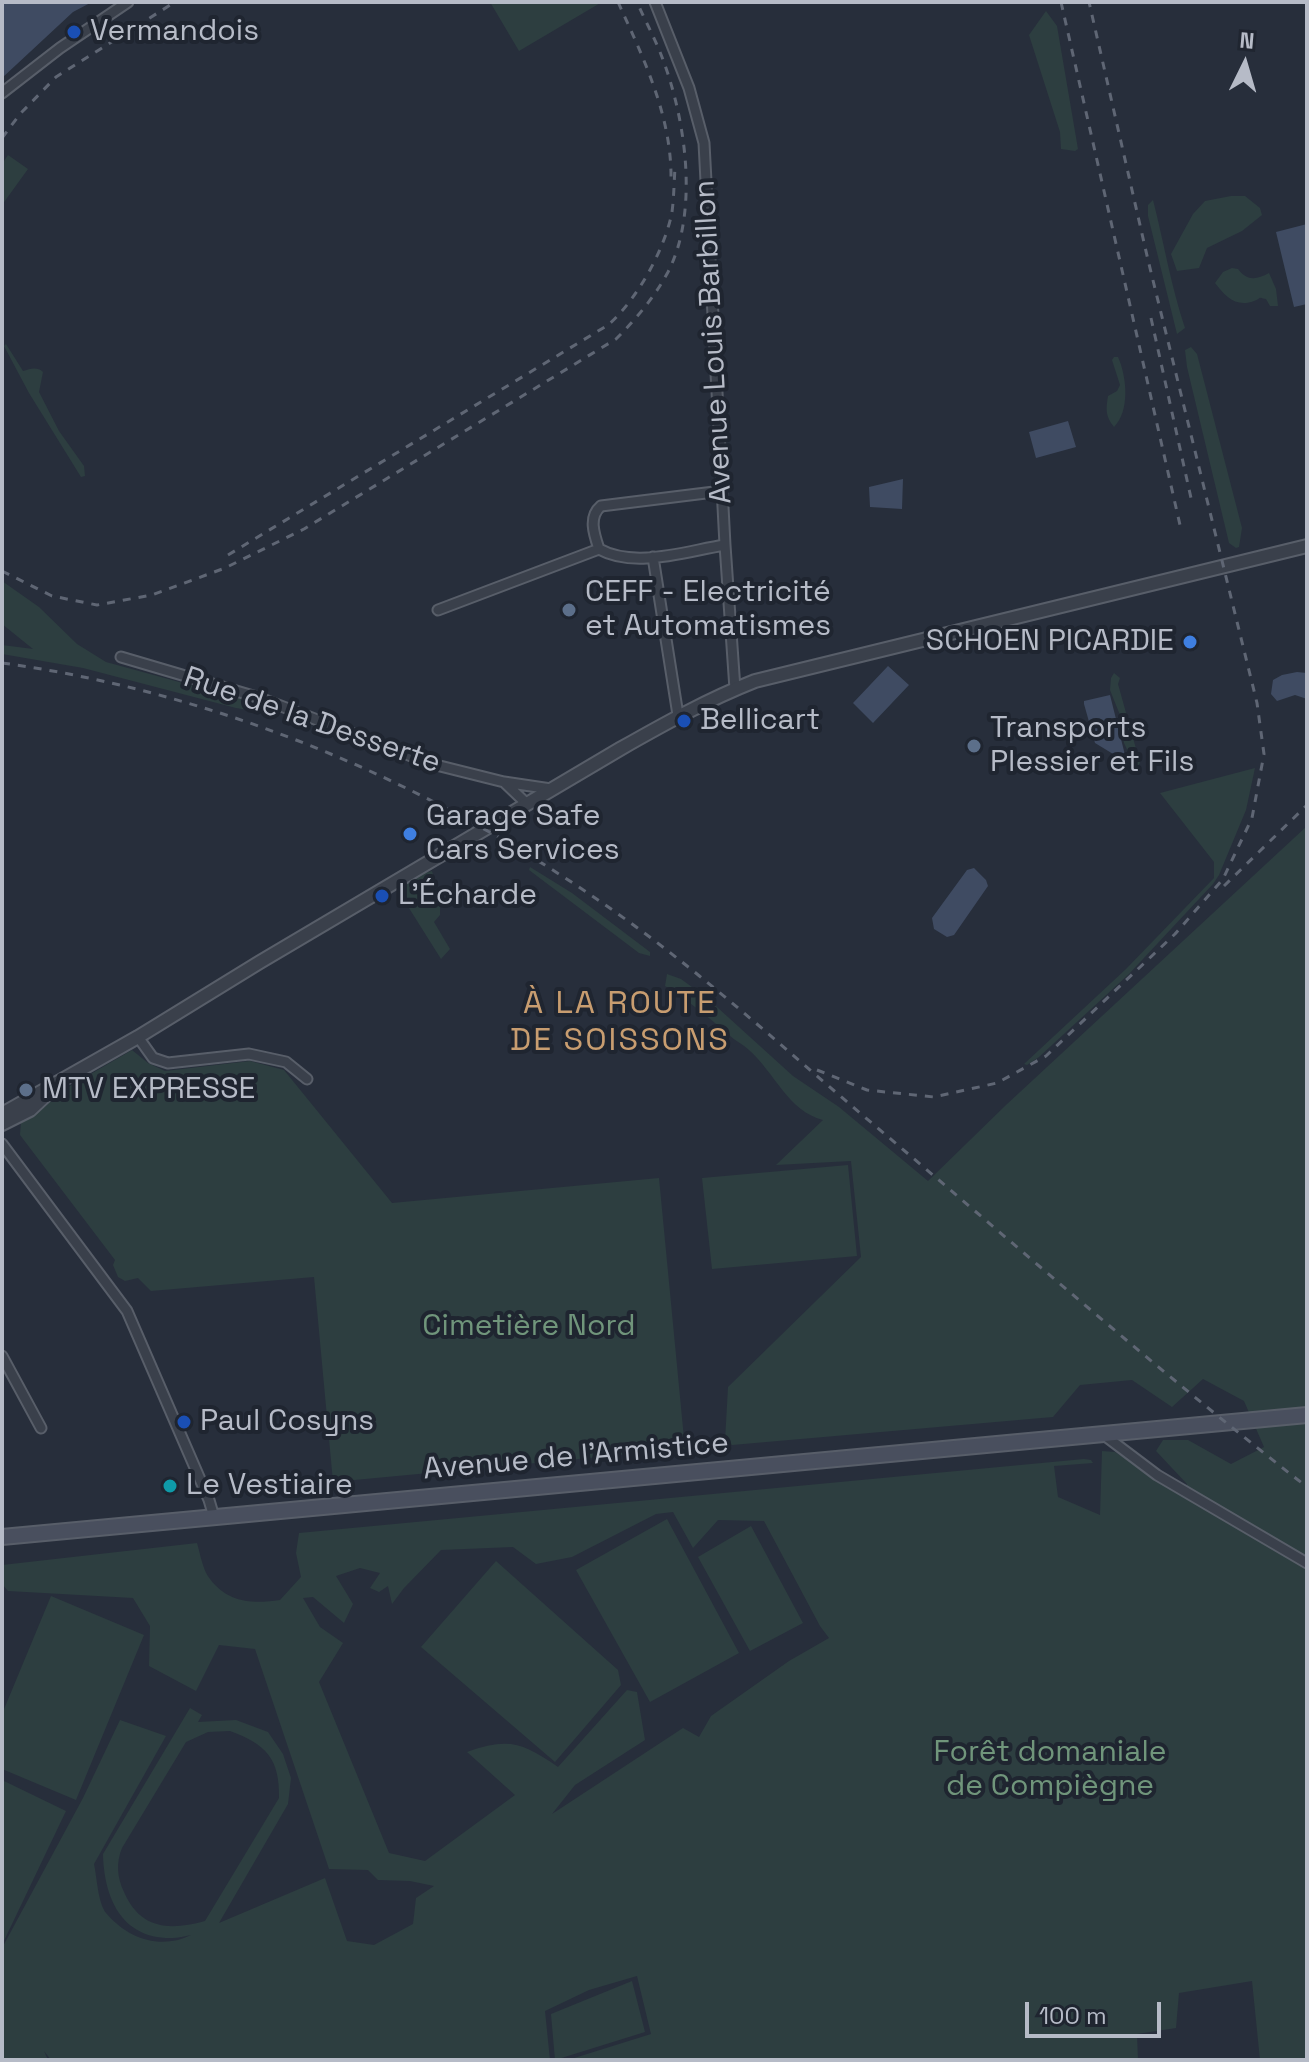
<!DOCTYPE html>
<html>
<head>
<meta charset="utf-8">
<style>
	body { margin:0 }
	#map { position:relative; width:1309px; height:2062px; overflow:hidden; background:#272e3b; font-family:"Space Grotesk",sans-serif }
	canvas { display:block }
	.frame { position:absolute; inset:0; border:4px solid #b6bbc7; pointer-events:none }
	.north { position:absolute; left:1205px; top:24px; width:80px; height:80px; -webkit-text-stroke:6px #1f2530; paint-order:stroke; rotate:5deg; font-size:22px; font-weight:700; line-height:32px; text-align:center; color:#b6bbc7 }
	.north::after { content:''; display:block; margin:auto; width:28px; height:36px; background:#b6bbc7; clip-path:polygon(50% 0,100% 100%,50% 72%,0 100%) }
	.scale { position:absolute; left:1025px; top:2002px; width:136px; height:36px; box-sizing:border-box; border:4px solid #b6bbc7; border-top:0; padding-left:10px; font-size:24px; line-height:28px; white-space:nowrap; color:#b6bbc7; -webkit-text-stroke:6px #1f2530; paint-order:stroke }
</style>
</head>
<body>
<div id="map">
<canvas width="1309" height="2062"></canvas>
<div class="frame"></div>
<div class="north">N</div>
<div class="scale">100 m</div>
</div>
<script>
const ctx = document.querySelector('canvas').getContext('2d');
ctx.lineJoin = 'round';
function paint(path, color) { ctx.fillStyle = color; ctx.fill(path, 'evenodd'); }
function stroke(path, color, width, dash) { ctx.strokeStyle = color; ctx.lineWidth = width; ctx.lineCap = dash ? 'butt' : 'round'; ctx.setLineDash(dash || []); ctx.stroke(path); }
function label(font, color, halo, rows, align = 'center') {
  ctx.font = font + ' "Space Grotesk",sans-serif'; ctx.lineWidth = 8; ctx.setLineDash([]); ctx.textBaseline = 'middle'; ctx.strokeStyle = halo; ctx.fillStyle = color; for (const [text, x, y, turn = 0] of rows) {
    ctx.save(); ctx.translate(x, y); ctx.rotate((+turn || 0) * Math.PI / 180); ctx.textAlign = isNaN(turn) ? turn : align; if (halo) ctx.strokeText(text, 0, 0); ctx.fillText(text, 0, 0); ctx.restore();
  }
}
paint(new Path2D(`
	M490 2H602L519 51Z
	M1046 11 1057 26 1078 149 1075 151 1061 149 1060 132 1029 35Z
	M8 155 28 169 2 205V164Z
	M1231 196H1245L1260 208 1262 215 1242 231 1207 248 1199 268 1177 271 1171 254 1193 214 1205 201Z
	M1153 200C1164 243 1171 286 1185 328L1177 334 1148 216V205Z
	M1232 268 1238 269C1247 281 1256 280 1269 273L1276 289 1278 306H1270L1266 299C1255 297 1264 297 1254 301 1236 308 1225 296 1215 283L1223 272Z
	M6 344 23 371C30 369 37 366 43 372L39 392 59 431 84 466 85 476 81 477 29 393 4 346Z
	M1191 347 1197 354 1242 528 1239 547 1236 548 1229 543 1187 367 1185 350Z
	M1114 357H1118C1127 377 1130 411 1114 427 1105 416 1106 409 1108 396L1117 391 1120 385 1112 360Z
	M2 581 39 607 77 644 106 662 245 700 258 705 259 708 254 711 236 708 83 668 2 654V645L33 649 2 624Z
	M1114 673 1120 678 1118 684 1140 763 1136 769 1124 743 1120 715 1110 690 1111 678Z
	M1255 768 1246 810 1219 875 1213 884 1129 974 1039 1057 1027 1065 1024 1064 1126 969 1214 878V862L1160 793Z
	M1307 826V2060H1260L1252 1981 1179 1993 1176 2028 1137 2034 1138 2060H568L651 2034 637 1976 589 1990 545 2011 550 2060H51L44 2051 48 2060H2V1948L83 1798 120 1720 166 1736 94 1864C97 1878 98 1903 106 1913 128 1939 161 1950 191 1935 185 1936 178 1938 172 1938 121 1939 104 1897 103 1854L190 1708 202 1715 198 1722 236 1720 268 1732 283 1754 291 1778 288 1804 219 1923 325 1878 347 1941 374 1945 413 1924 416 1898 434 1886 410 1881 378 1880 368 1870 329 1869 255 1649 219 1645 196 1691 149 1666 150 1626 133 1598 8 1591 2 1584V1565L197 1543C200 1553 203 1571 210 1579 228 1603 253 1604 280 1600L301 1577 296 1553 299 1533 1084 1459 1091 1460 1093 1463 1054 1466 1058 1497 1100 1515 1102 1451 1115 1452 1182 1493 1187 1484 1156 1451 1163 1440H1188L1231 1464 1264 1447 1244 1401 1203 1379 1172 1407 1132 1380 1080 1385 1053 1417 732 1445 725 1441 728 1387 861 1257 851 1161 776 1165 823 1120C788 1111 775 1073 749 1050 743 1044 735 1041 729 1035 708 1017 689 1001 665 986L667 974 681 979 707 998 793 1076 839 1107 928 1181 1006 1105ZM673 1512 693 1548 718 1520 764 1521 820 1626 829 1638 789 1661 711 1716 699 1737 683 1728 552 1814 575 1785 645 1740 637 1692 627 1690 558 1767C523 1743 509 1737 467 1752L515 1795 425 1861 389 1853 319 1682 343 1643 320 1627 303 1598 313 1597 344 1623 353 1604 336 1576 360 1568 380 1573 370 1588 379 1592 388 1586 392 1604 404 1588 441 1550 513 1547 536 1564 572 1557 656 1514ZM230 1731C266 1744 280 1759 279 1798L205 1921C169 1931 140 1929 124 1892 117 1877 116 1863 122 1848L186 1742 208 1732Z
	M530 867 572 893 650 952V956L639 953 529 870Z
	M432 871 440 899V915L434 922 450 949 441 959 397 889 417 875Z
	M132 1050 148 1063 165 1071 250 1061 284 1070 392 1203 659 1178 685 1449 333 1482 314 1277 151 1291 138 1278 125 1281 118 1277 113 1265 115 1260 20 1135 21 1121 42 1109 46 1100Z
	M848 1165 857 1256 712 1269 702 1178Z
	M667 1519 739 1653 650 1702 576 1570Z
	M751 1526 803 1623 750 1651 698 1557Z
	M496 1561 618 1670 621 1685 555 1762 421 1647Z
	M51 1596 144 1635 76 1800 2 1769V1714Z
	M2 1780 66 1811 2 1945Z
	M632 1981 645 2032 555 2060 551 2014Z`), '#2d3e40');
paint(new Path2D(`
	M2 2H92L73 12 2 78Z
	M1307 224V304L1294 307 1276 232Z
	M1068 421 1076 447 1036 458 1029 432Z
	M903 479 902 509 870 507 869 487Z
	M888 666 909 685 873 723 853 703Z
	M1297 672 1307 673V699L1295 695 1277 701 1271 694 1273 680 1282 675Z
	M1110 695 1126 759 1123 760 1095 743 1084 704V701Z
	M974 868 986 880 988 886 954 935 947 937 934 929 932 918 967 870Z`), '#3f4b62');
const minor = new Path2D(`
	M655 2 689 88 704 143 725 545 735 689
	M2 93 60 48 128 2
	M599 549C594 534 588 517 601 506L722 491
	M653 557 678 715
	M438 610 599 549C635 569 686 551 725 545
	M121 657 260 698 432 764 504 782 527 804
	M504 782 551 789
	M138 1037 153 1058 168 1063 249 1054 286 1062 307 1079
	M2 1144 127 1311 209 1500 214 1517
	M2 1356 41 1428
	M1104 1435 1157 1475 1307 1563`);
const tertiary = new Path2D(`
	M2 1114 138 1037 260 962 620 749C664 724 707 700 755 681L1307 546
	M2 1124 30 1110 46 1095`);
const secondary = new Path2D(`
	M2 1537 1307 1415`);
stroke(minor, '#585e69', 13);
stroke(tertiary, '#585e69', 16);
stroke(secondary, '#585e69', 18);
stroke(minor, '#3a404b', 9);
stroke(tertiary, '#3a404b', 12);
stroke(secondary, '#494f5e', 14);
stroke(new Path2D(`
	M618 2C644 59 672 117 671 180
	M1061 2 1180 525
	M2 138 20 114 56 77 175 2
	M1151 318 1191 498
	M228 555 608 325C637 300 665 249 672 212 674 197 674 182 675 168
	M2 571 52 596 97 605 152 595 225 568 304 529 616 339C636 319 654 298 668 272 700 210 685 114 660 52 653 35 644 18 637 2
	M2 663C237 695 466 798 655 941 726 995 792 1055 860 1113 1008 1238 1154 1368 1307 1487
	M1224 886 1307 805
	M817 1070 867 1090 934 1097 997 1083 1046 1056 1175 934 1223 879 1252 818 1264 754 1257 703 1148 260 1089 2`), '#5f6674', 3, [8, 8]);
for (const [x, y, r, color] of [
	[74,32,8,"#1a4fb4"],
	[569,610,8,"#5c6f8a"],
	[1190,642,8,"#3f7fe0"],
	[684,721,8,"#1a4fb4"],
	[974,746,8,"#5c6f8a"],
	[410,834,8,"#3f7fe0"],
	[382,896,8,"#1a4fb4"],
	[26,1090,8,"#5c6f8a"],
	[184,1422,8,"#1a4fb4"],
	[170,1486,8,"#0f9aa8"]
]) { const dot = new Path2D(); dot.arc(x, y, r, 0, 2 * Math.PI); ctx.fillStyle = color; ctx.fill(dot); stroke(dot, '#1f2530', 3); }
label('30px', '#b6bbc7', '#1f2530', [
	["Vermandois",90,32],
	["CEFF - Electricité",585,593],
	["et Automatismes",585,627],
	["SCHOEN PICARDIE",1174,642,"right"],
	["Bellicart",700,721],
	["Transports",990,729],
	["Plessier et Fils",990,763],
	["Garage Safe",426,817],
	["Cars Services",426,851],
	["L'Écharde",398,896],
	["MTV EXPRESSE",42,1090],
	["Paul Cosyns",200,1422],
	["Le Vestiaire",186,1486]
], 'left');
label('30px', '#b6bbc7', '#1f2530', [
	["Avenue Louis Barbillon",714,342,-93],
	["Rue de la Desserte",312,721,19],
	["Avenue de l'Armistice",576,1457,-5]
]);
label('30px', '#70957b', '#1f2530', [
	["Cimetière Nord",529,1327],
	["Forêt domaniale",1050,1753],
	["de Compiègne",1050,1787]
]);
ctx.letterSpacing = '2px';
label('32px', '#c89d70', '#1f2530', [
	["À LA ROUTE",620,1004],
	["DE SOISSONS",620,1041]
]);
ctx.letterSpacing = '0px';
</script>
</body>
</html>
